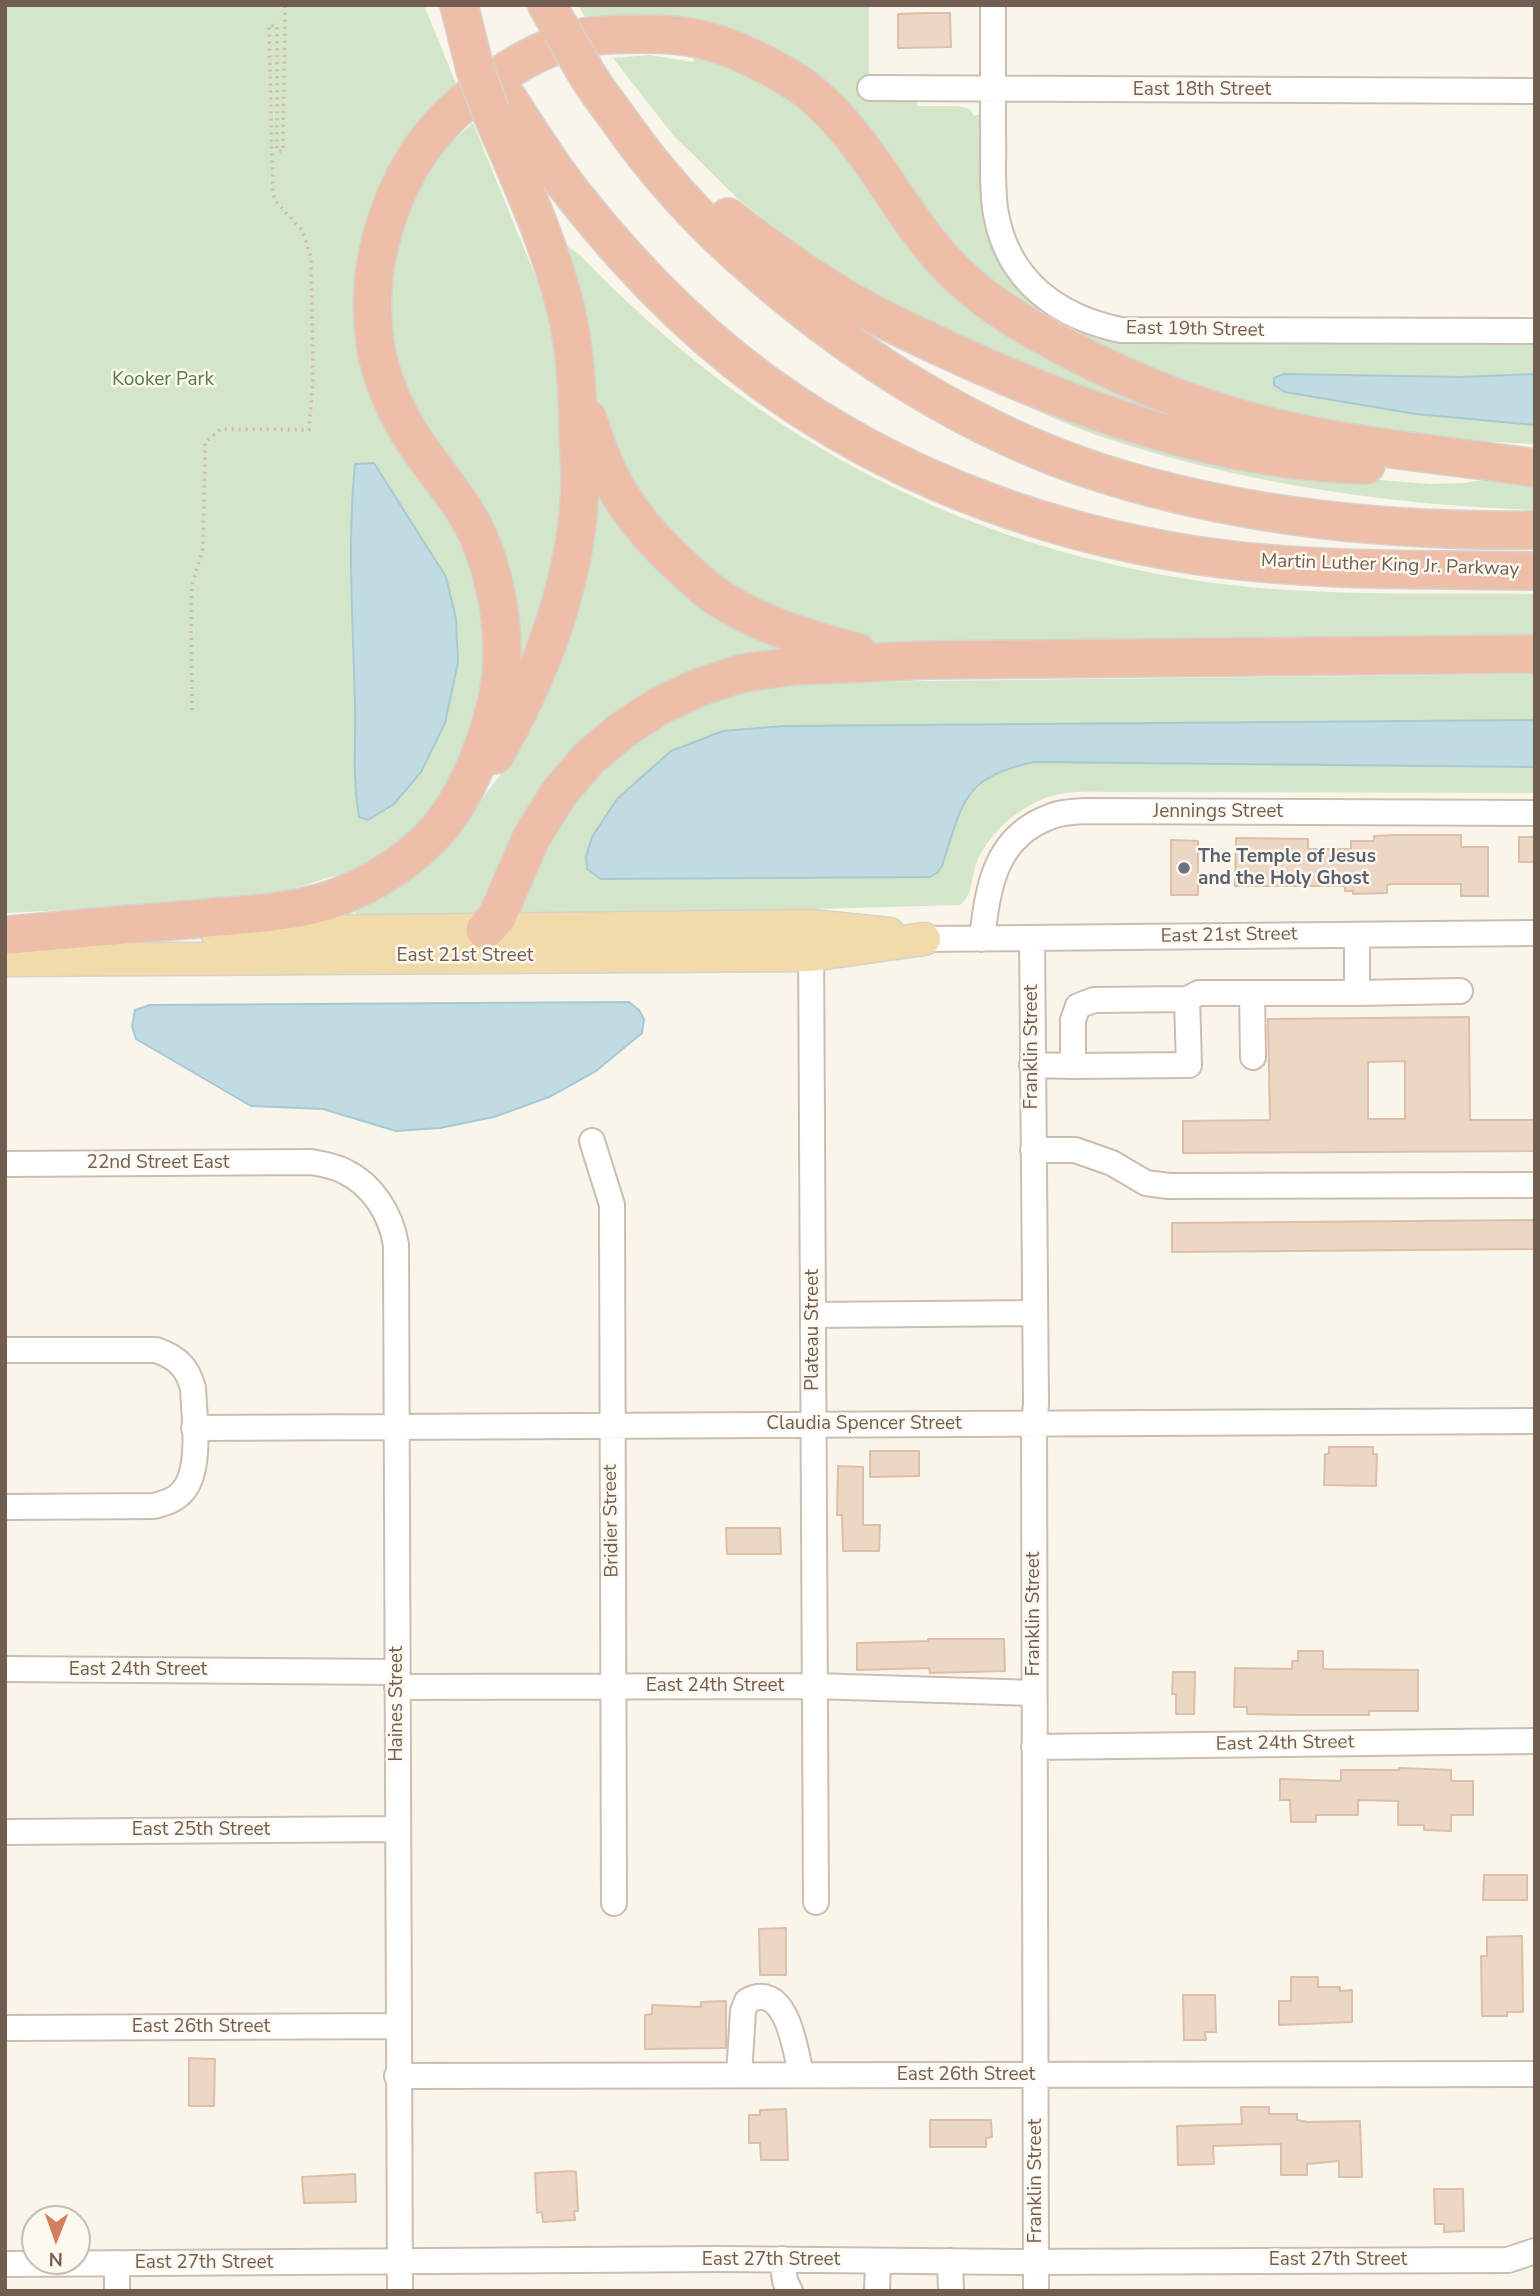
<!DOCTYPE html>
<html>
<head>
<meta charset="utf-8">
<style>
	body { margin:0 }
	#map { position:relative; width:1540px; height:2296px; overflow:hidden; background:#faf5ea; font-family:"Nunito Sans",sans-serif }
	canvas { display:block }
	.frame { position:absolute; inset:0; border:7px solid #725e50; pointer-events:none }
	.north { position:absolute; left:21px; top:2205px; width:70px; height:70px; box-sizing:border-box; background:#fdf9f0; border:2px solid #c5bbb0; border-radius:50%; rotate:181deg; font-size:19px; font-weight:700; line-height:28px; text-align:center; color:#725e50 }
	.north::after { content:''; display:block; margin:auto; width:24px; height:32px; background:#d5805d; clip-path:polygon(50% 0,100% 100%,50% 72%,0 100%) }
</style>
</head>
<body>
<div id="map">
<canvas width="1540" height="2296"></canvas>
<div class="frame"></div>
<div class="north">N</div>
</div>
<script>
const ctx = document.querySelector('canvas').getContext('2d');
ctx.lineJoin = 'round';
function paint(path, color) { ctx.fillStyle = color; ctx.fill(path, 'evenodd'); }
function stroke(path, color, width, dash) { ctx.strokeStyle = color; ctx.lineWidth = width; ctx.lineCap = dash ? 'butt' : 'round'; ctx.setLineDash(dash || []); ctx.stroke(path); }
function label(font, color, halo, rows, align = 'center') {
  ctx.font = font + ' "Nunito Sans",sans-serif'; ctx.lineWidth = 5; ctx.setLineDash([]); ctx.textBaseline = 'middle'; ctx.strokeStyle = halo; ctx.fillStyle = color; for (const [text, x, y, turn = 0] of rows) {
    ctx.save(); ctx.translate(x, y); ctx.rotate((+turn || 0) * Math.PI / 180); ctx.textAlign = isNaN(turn) ? turn : align; if (halo) ctx.strokeText(text, 0, 0); ctx.fillText(text, 0, 0); ctx.restore();
  }
}
paint(new Path2D(`
	M5 5H424L459 91 367 287 490 614 481 729 434 806 419 822 409 842 344 876C334 873 310 885 296 888V895L267 900 5 913ZM355 464 458 662 445 724 421 772 355 706C351 625 347 544 355 464Z
	M578 5H869V100L917 101V106H958L970 109 974 116 980 114C984 144 978 175 982 205 991 285 1046 325 1119 342L1535 343V374L1461 377 1274 378V385L1285 392 1416 414 1535 425V444L1440 439 1388 433 1240 404 1118 362 965 269 878 151 670 27 671 15 591 27Z
	M695 51 806 103 933 265 1202 415 1164 416 1093 395 880 300 790 240 737 198 673 135 613 58 650 55 693 62Z
	M473 123 552 317 572 494 524 687 465 494 396 372 387 285 409 200 439 153Z
	M564 244 580 255C762 445 977 556 1239 586 1337 596 1437 593 1535 594V639L866 645 773 619 669 544 598 421Z
	M981 385 1331 476 1430 484 1465 483 1475 481 1535 482V510C1388 505 1239 483 1099 436 1059 422 1020 403 981 385Z
	M605 488 792 647 664 693 481 915H354L357 909 355 905 452 837 505 769 592 491Z
	M1535 674V720L784 726 618 799 592 837 586 857 601 879 930 877 942 866 963 801 993 774 1034 762 1535 767V793L1109 792C1093 792 1076 791 1060 794 1026 800 991 830 977 861 971 876 974 894 960 905L671 913 511 914 566 801 651 724 752 683Z`), '#d3e6c9');
const water = new Path2D(`
	M1284 374 1461 377 1535 374V425L1416 414 1285 392 1274 385V378Z
	M374 463 446 577 456 619 458 662 445 723 421 772 394 804 368 820 359 817C352 777 356 745 355 705 353 624 347 544 355 464Z
	M1535 720V767L1034 762C961 778 963 803 942 866L937 873 930 877 601 879 587 869 586 857 592 837 617 799 671 751 723 731 784 726Z
	M629 1002 639 1010 644 1019 642 1033 596 1071 549 1097 494 1117 440 1128 396 1131 323 1109 251 1106 136 1039 132 1026 135 1010 150 1005Z`);
paint(water, '#c0dbe2');
stroke(water, '#a7c9d2', 2);
const building = new Path2D(`
	M928 13H950L951 47 898 48V14Z
	M1396 835H1461V847H1488V896H1461V884H1391L1387 885V893L1353 894V891H1345V886H1235L1236 838 1308 839V849H1351V841H1374V836Z
	M1519 837H1535V862H1519Z
	M1171 840 1198 841V895H1171Z
	M1469 1017 1470 1120H1535V1151L1183 1153V1121L1270 1120 1268 1019ZM1405 1061V1119H1368V1062Z
	M1535 1220V1249L1172 1252V1223Z
	M1329 1447H1373V1454H1377L1376 1486 1324 1485 1325 1454H1329Z
	M870 1451H919V1476L870 1477Z
	M838 1466 863 1467V1525H880L879 1551H843L842 1515H837Z
	M726 1528H780L781 1554H727Z
	M928 1639H1004L1005 1671 930 1673 929 1668 857 1670V1643L928 1641Z
	M1298 1651H1323V1669L1418 1670V1711H1369V1715H1297L1247 1714V1707H1234L1235 1668 1292 1669V1661H1298Z
	M1173 1672H1195L1194 1714H1176V1694H1172Z
	M1399 1768 1451 1770V1781H1473V1815H1451V1831L1424 1830V1825H1398V1801L1358 1800V1815H1316V1822H1291L1290 1800H1280V1779L1341 1781V1770H1399Z
	M1484 1875H1527V1900H1483Z
	M786 1928V1975H760L759 1929Z
	M1522 1936 1523 2012H1507V2016H1482L1481 1956H1487V1937Z
	M1291 1977H1318V1987H1340V1991L1352 1990V2022L1279 2025V2001H1291Z
	M1183 1995H1215L1216 2032H1205L1206 2040H1184Z
	M726 2001V2048L645 2049V2015L652 2014V2005L701 2007V2002Z
	M189 2058 215 2059 214 2106H189Z
	M1241 2107H1269V2114H1297V2120L1307 2122 1360 2121 1362 2177H1339V2161L1307 2164V2175H1281V2144L1213 2146 1214 2164 1178 2165 1177 2126 1242 2124Z
	M786 2109 788 2160H761L760 2143H749V2115H760V2110Z
	M930 2120H991L992 2137 986 2138V2147H930Z
	M572 2171 576 2172 578 2211H574L575 2220 543 2222 542 2212 537 2213 535 2173Z
	M355 2174 356 2202 304 2203 302 2177Z
	M1434 2189H1463L1464 2231 1444 2232V2224H1435Z`);
paint(building, '#ecd7c4');
stroke(building, '#ddbfa7', 2);
const minor = new Path2D(`
	M993 5C993 48 993 91 993 134 994 160 991 188 996 214 1008 281 1058 317 1121 330L1535 331
	M870 88 1535 91
	M1357 935V993L1460 991
	M811 937 816 1902
	M1032 938 1036 1404 1034 1424 1036 2291
	M924 939 1535 933
	M982 939C988 886 995 836 1052 816 1062 812 1074 812 1084 811L1535 813
	M1252 993 1253 1057
	M1032 1065 1073 1066V1020L1078 1006 1094 1000 1187 999 1199 993H1357
	M1073 1066 1189 1065 1187 999
	M592 1141 612 1205 614 1903
	M1033 1150H1075L1112 1163 1146 1183 1169 1186 1535 1185
	M5 1164 311 1162C322 1164 334 1166 344 1171 373 1185 391 1214 396 1245L400 2291
	M813 1315 1035 1313
	M5 1350H156C176 1357 187 1366 193 1388 194 1415 202 1469 183 1491 176 1500 165 1503 154 1506L5 1507
	M194 1428 1535 1421
	M5 1669 397 1672
	M397 1687 815 1686 1034 1693
	M1034 1747 1535 1741
	M5 1832 397 1829
	M5 2028 397 2026
	M739 2075 743 2011 747 2001C787 1979 796 2052 801 2075
	M397 2076 1535 2074
	M782 2259 785 2281 790 2291
	M950 2261 951 2291
	M117 2263V2291
	M5 2264 719 2259 1019 2262 1508 2260 1535 2251
	M877 2291 878 2261`);
const major = new Path2D(`
	M217 933 811 926 889 934
	M5 960 811 955 924 939`);
const highway = new Path2D(`
	M459 5 475 69
	M547 5 562 31
	M585 71C594 87 606 102 617 117 657 175 704 226 758 272 857 358 976 433 1101 473 1240 517 1390 532 1535 530
	M508 99C529 131 549 164 572 193 634 272 710 348 793 403 912 483 1052 533 1194 555 1306 572 1421 569 1535 571
	M491 112C519 177 549 241 566 310 575 348 577 387 578 426 578 444 580 461 580 479 579 575 542 673 495 755
	M728 217C763 244 798 270 836 293 872 315 911 333 950 351 1080 411 1221 462 1366 465
	M588 419C607 483 632 521 681 566 695 579 710 594 727 603 767 627 812 641 857 652
	M485 930 497 917 531 838 559 793 589 758 621 731 659 706 700 687 743 673 795 666 928 660 1535 654
	M10 935C72 929 134 924 196 919 245 914 298 914 343 895 373 883 403 864 427 841 468 803 500 716 502 660 503 620 495 575 479 538 461 496 426 464 404 424 391 400 378 369 375 342 363 257 396 161 461 105 494 77 537 48 580 38 600 34 622 34 642 34 682 33 715 40 750 57 777 70 802 83 823 104 872 150 900 213 945 262 970 289 1002 312 1034 330 1109 373 1191 408 1276 428 1361 448 1448 455 1535 468`);
stroke(minor, '#cbbeb0', 28);
stroke(major, '#d8d2ce', 35);
stroke(highway, '#d8d2ce', 40);
stroke(new Path2D(`
	M192 710 191 602 192 585 203 548 205 442 221 429 309 430 313 378 311 257 302 230 277 203 273 194 269 25 277 26V151H283L285 5`), '#d1baa7', 3.5, [2, 5]);
stroke(minor, '#fff', 24);
stroke(major, '#f1dbaa', 32);
stroke(highway, '#edbea8', 37);
const highwayBridge = new Path2D(`
	M562 31 585 71
	M475 69 491 112`);
stroke(highwayBridge, '#d8d2ce', 40, []);
stroke(highwayBridge, '#edbea8', 37);
for (const [x, y, r, color] of [
	[1184,868,7,"#6b7280"]
]) { const dot = new Path2D(); dot.arc(x, y, r, 0, 2 * Math.PI); ctx.fillStyle = color; ctx.fill(dot); stroke(dot, '#fdf9f0', 2.5); }
label('19px', '#725e50', '#fdf9f0', [
	["East 18th Street",1202,90],
	["East 19th Street",1195,330,1],
	["Martin Luther King Jr. Parkway",1390,566,2],
	["Jennings Street",1218,812],
	["East 21st Street",1229,936,-1],
	["East 21st Street",465,956],
	["Franklin Street",1032,1047,-90],
	["22nd Street East",158,1163],
	["Plateau Street",813,1330,-90],
	["Claudia Spencer Street",864,1424],
	["Bridier Street",612,1521,-91],
	["Franklin Street",1034,1614,-90],
	["East 24th Street",138,1670],
	["East 24th Street",715,1686],
	["Haines Street",397,1704,-90],
	["East 24th Street",1285,1744,-1],
	["East 25th Street",201,1830],
	["East 26th Street",201,2027],
	["East 26th Street",966,2075],
	["Franklin Street",1036,2181,-90],
	["East 27th Street",771,2260],
	["East 27th Street",1338,2260],
	["East 27th Street",204,2263]
]);
label('19px', '#577b4c', '#fdf9f0', [
	["Kooker Park",163,380]
]);
label('bold 19px', '#5b616d', '#fdf9f0', [
	["The Temple of Jesus",1198,857],
	["and the Holy Ghost",1198,879]
], 'left');
</script>
</body>
</html>
